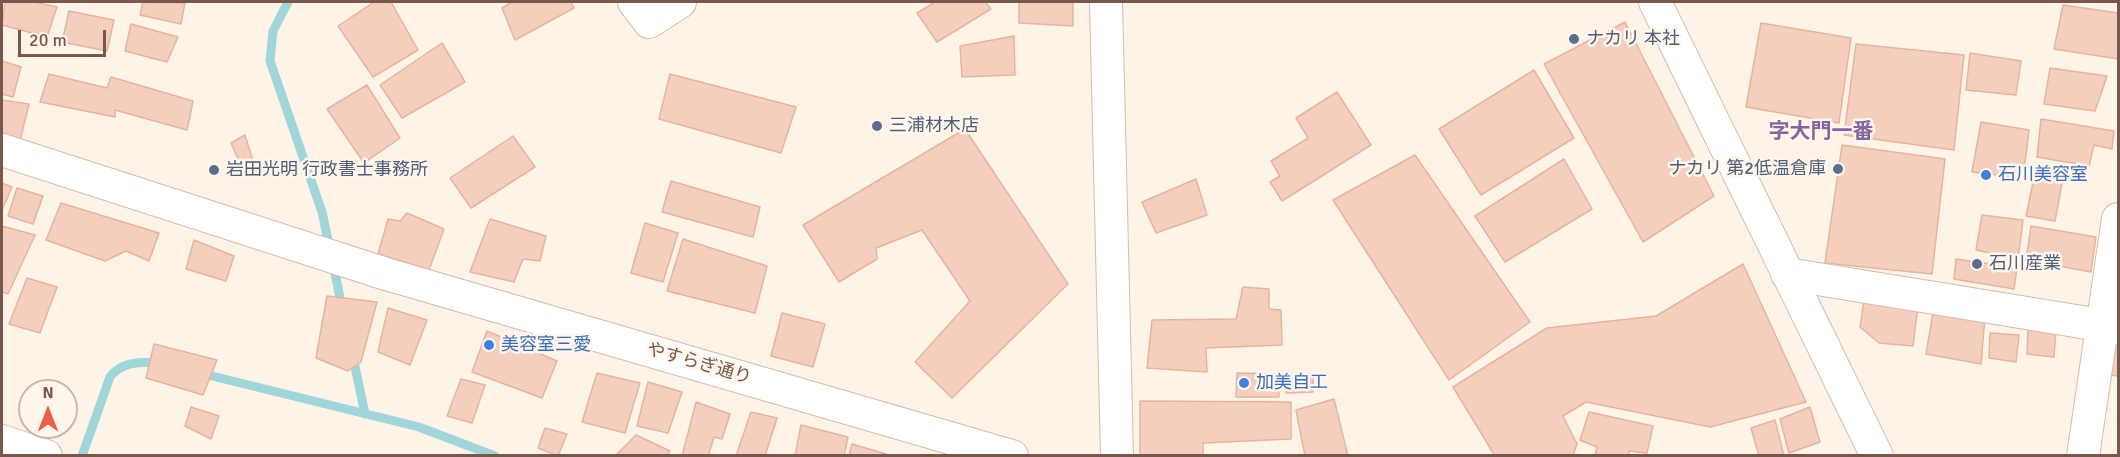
<!DOCTYPE html>
<html>
<head>
<meta charset="utf-8">
<style>
	body { margin:0 }
	#map { position:relative; width:2120px; height:457px; overflow:hidden; background:#fdf3e7; font-family:Signika,sans-serif }
	canvas { display:block }
	.frame { position:absolute; inset:0; border:3px solid #79574a; pointer-events:none }
	.north { position:absolute; left:18px; top:379px; width:60px; height:60px; box-sizing:border-box; background:#fff7ee; border:2px solid #c9b7ac; border-radius:50%; rotate:0deg; font-size:16px; font-weight:700; line-height:24px; text-align:center; color:#79574a }
	.north::after { content:''; display:block; margin:auto; width:21px; height:27px; background:#ec5f48; clip-path:polygon(50% 0,100% 100%,50% 72%,0 100%) }
	.scale { position:absolute; left:18px; top:30px; width:88px; height:27px; box-sizing:border-box; border:3px solid #79574a; border-top:0; padding-left:8px; font-size:18px; line-height:21px; white-space:nowrap; color:#79574a; -webkit-text-stroke:4px #fff7ee; paint-order:stroke }
</style>
</head>
<body>
<div id="map">
<canvas width="2120" height="457"></canvas>
<div class="frame"></div>
<div class="north">N</div>
<div class="scale">20 m</div>
</div>
<script>
const ctx = document.querySelector('canvas').getContext('2d');
ctx.lineJoin = 'round';
function stroke(path, color, width, dash) { ctx.strokeStyle = color; ctx.lineWidth = width; ctx.lineCap = dash ? 'butt' : 'round'; ctx.setLineDash(dash || []); ctx.stroke(path); }
function paint(path, color) { ctx.fillStyle = color; ctx.fill(path, 'evenodd'); }
function label(font, color, halo, rows, align = 'center') {
  ctx.font = font + ' Signika,"Noto Sans JP",sans-serif'; ctx.lineWidth = 5; ctx.setLineDash([]); ctx.textBaseline = 'middle'; ctx.strokeStyle = halo; ctx.fillStyle = color; for (const [text, x, y, turn = 0] of rows) {
    ctx.save(); ctx.translate(x, y); ctx.rotate((+turn || 0) * Math.PI / 180); ctx.textAlign = isNaN(turn) ? turn : align; if (halo) ctx.strokeText(text, 0, 0); ctx.fillText(text, 0, 0); ctx.restore();
  }
}
stroke(new Path2D(`
	M288 2 273 31 270 61 322 212 330 249
	M333 263 342 308
	M353 357 365 414
	M200 373 419 427 495 456
	M82 456 110 377C122 361 142 361 160 364`), '#a0d6da', 9);
const building = new Path2D(`
	M5 2H34L57 7 47 37 2 25Z
	M143 2 185 3 181 24 140 15Z
	M374 2H391L418 50 373 77 338 26Z
	M512 2H571L574 8 515 40 502 8Z
	M935 2H985L991 9 937 42 917 13Z
	M1019 2H1073V26L1019 23Z
	M2063 5 2118 13V59L2054 49Z
	M69 11 114 20 107 51 62 42Z
	M1625 22 1714 196 1643 242 1544 64Z
	M1761 23 1851 38 1839 123 1746 107Z
	M131 24 178 37 167 62 125 51Z
	M1014 36 1015 75 962 77 960 46Z
	M442 43 465 82 402 118 380 85Z
	M1856 44 1964 55 1954 150 1844 135Z
	M1970 53 2021 61 2016 95 1966 90Z
	M2 61 21 67 13 97 2 94Z
	M2050 68 2107 76 2095 111 2044 104Z
	M1534 70 1574 138 1481 195 1439 129Z
	M49 74 107 88 111 77 193 101 187 130 115 110V117L40 102Z
	M670 74 796 107 781 153 659 119Z
	M367 85 400 138 364 163 327 109Z
	M1337 92 1371 145 1282 201 1270 182 1280 176 1271 161 1308 138 1296 118Z
	M2 100 29 104 20 141 2 135Z
	M2041 119 2114 131 2112 149 2094 145 2089 166 2037 157Z
	M1981 122 2029 130 2023 178 1972 172Z
	M965 129 1068 284 952 398 915 362 970 301 922 230 876 248 877 259 839 282 803 225Z
	M245 135 253 161 241 166 231 143Z
	M513 136 535 167 471 208 450 178Z
	M1842 145 1945 159 1932 274 1825 263Z
	M1415 155 1530 322 1449 380 1333 200Z
	M1564 159 1592 209 1505 262 1475 216Z
	M2036 168 2064 173 2055 221 2026 216Z
	M1196 179 1207 215 1156 233 1142 202Z
	M671 181 760 207 753 237 662 212Z
	M2 183 12 187 2 210Z
	M17 188 43 196 33 224 8 216Z
	M61 203 159 233 149 261 126 251 105 261 46 240Z
	M407 213 444 229 429 270 378 254 388 219 400 221Z
	M1982 215 2023 220 2018 259 1976 250Z
	M490 219 546 236 540 261 523 259 514 282 470 272Z
	M645 223 678 233 663 282 631 273Z
	M2 226 35 235 8 294 2 292Z
	M2031 226 2096 237 2091 272 2026 260Z
	M683 239 767 266 755 313 667 291Z
	M194 240 234 256 226 281 186 269Z
	M1956 259 2017 268 2014 289 1954 279Z
	M1743 264 1806 402 1710 427 1586 402 1563 416 1577 444 1573 456H1495L1453 387 1547 328 1656 316Z
	M27 278 57 287 40 333 9 324Z
	M1243 287 1269 289V309L1281 310 1282 345 1206 348 1207 372 1147 368 1152 320 1236 319Z
	M327 296 377 302 361 362 348 371 316 358Z
	M1864 300 1918 305 1913 346 1879 343 1860 327Z
	M1934 307 1985 317 1981 364 1926 354Z
	M388 308 427 320 410 365 378 352Z
	M782 313 825 324 813 367 771 356Z
	M2056 327 2054 357 2027 354 2028 329Z
	M487 331 557 361 542 398 472 372Z
	M1990 333 2019 335 2016 362 1989 358Z
	M2116 337H2118V376L2110 375Z
	M154 344 217 360 203 395 146 378Z
	M597 373 640 383 625 433 582 422Z
	M1237 373 1278 374 1279 397H1236Z
	M1313 374V392L1286 393 1287 375Z
	M461 379 485 385 472 423 447 416Z
	M648 382 682 392 668 433 637 426Z
	M1334 399 1348 456H1305L1296 410Z
	M1140 401 1291 402V439L1203 443V456H1140Z
	M696 402 730 414 722 439 714 437 708 456H682Z
	M191 407 219 416 211 439 185 426Z
	M1810 407 1820 442 1789 453 1780 419Z
	M751 412 777 418 765 456H736Z
	M1589 412 1653 426 1647 453 1629 451 1628 456H1595L1597 447 1580 440Z
	M1775 420 1784 456H1759L1751 428Z
	M801 425 848 437 844 456H795Z
	M545 428 567 434 558 456 538 448Z
	M636 435 670 451 667 456H606L616 455Z
	M852 444 886 454 885 456H849Z`);
paint(building, '#f4cfbd');
stroke(building, '#e7b39d', 1.5);
const minor = new Path2D(`
	M634 2 649 22 680 2
	M1106 2 1117 456
	M1655 2 1877 456
	M2 150 386 274 1012 456
	M1787 274 2118 328
	M2 441 46 456
	M2083 456 2118 219`);
stroke(minor, '#d3bcae', 34);
stroke(minor, '#fff', 32);
for (const [x, y, r, color] of [
	[1574,39,6,"#5c6f8a"],
	[877,126,6,"#5c6f8a"],
	[1838,169,6,"#5c6f8a"],
	[214,170,6,"#5c6f8a"],
	[1986,175,6,"#3f7fe0"],
	[1977,264,6,"#5c6f8a"],
	[489,345,6,"#3f7fe0"],
	[1244,383,6,"#3f7fe0"]
]) { const dot = new Path2D(); dot.arc(x, y, r, 0, 2 * Math.PI); ctx.fillStyle = color; ctx.fill(dot); stroke(dot, '#fff7ee', 2); }
label('18px', '#4e5e75', '#fff7ee', [
	["ナカリ 本社",1586,39],
	["三浦材木店",889,126],
	["ナカリ 第2低温倉庫",1826,169,"right"],
	["岩田光明 行政書士事務所",226,170],
	["石川産業",1989,264]
], 'left');
label('18px', '#366cbe', '#fff7ee', [
	["石川美容室",1998,175],
	["美容室三愛",501,345],
	["加美自工",1256,383]
], 'left');
label('18px', '#79574a', '#fff7ee', [
	["やすらぎ通り",699,364,16]
]);
label('bold 21px', '#85659c', '#fff7ee', [
	["字大門一番",1821,132]
]);
</script>
</body>
</html>
